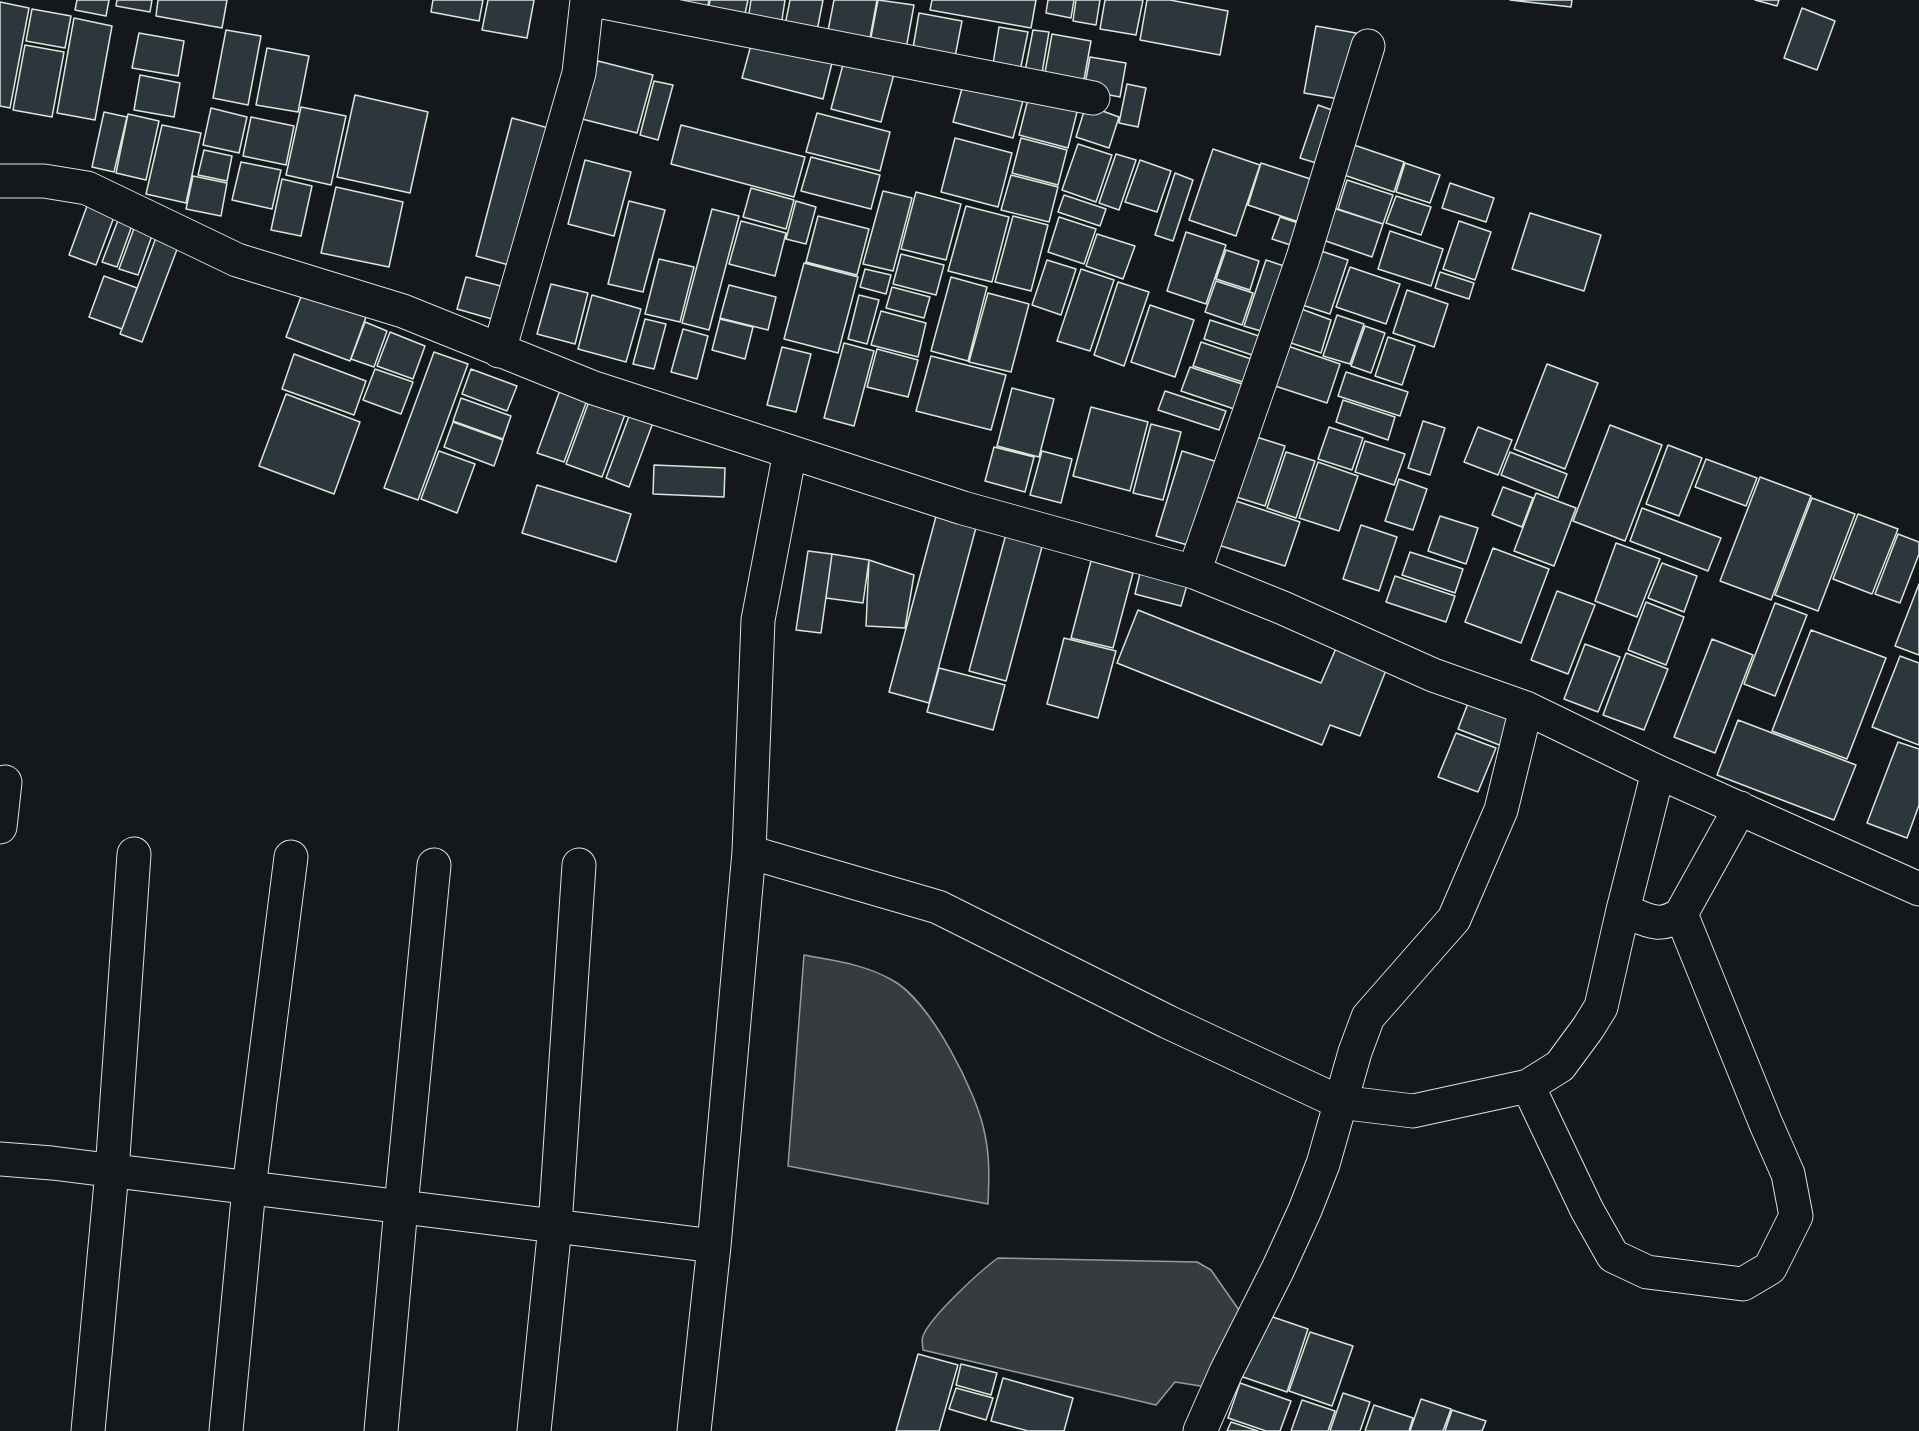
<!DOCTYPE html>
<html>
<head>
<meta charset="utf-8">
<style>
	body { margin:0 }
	canvas { display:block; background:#14181c }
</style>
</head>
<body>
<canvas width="1919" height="1431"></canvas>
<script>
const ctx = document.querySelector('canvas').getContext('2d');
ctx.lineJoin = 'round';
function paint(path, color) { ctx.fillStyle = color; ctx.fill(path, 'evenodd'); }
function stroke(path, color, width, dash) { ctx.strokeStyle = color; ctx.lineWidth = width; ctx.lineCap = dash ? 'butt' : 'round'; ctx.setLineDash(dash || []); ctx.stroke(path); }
const water = new Path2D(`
	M804 955C835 961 864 964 892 980 930 1000 978 1094 985 1135 990 1158 989 1180 988 1204L788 1166Z
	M998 1258 1197 1262 1211 1270 1241 1313 1207 1387 1175 1382 1156 1405 923 1350C923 1346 921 1340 923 1336 930 1317 980 1271 998 1258Z`);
paint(water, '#363b3e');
stroke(water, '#939e99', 1.5);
const building = new Path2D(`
	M77 0H109L106 16 75 10Z
	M117 0H152L150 12 116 6Z
	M158 0H227L222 28 156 16Z
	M433 0H483L479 21 431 12Z
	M488 0H534L527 38 482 30Z
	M673 0H709L707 10Z
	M710 0H748L744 18 708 11Z
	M751 0H785L781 26 748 20Z
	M790 0H823L816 36 784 30Z
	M834 0H877L868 49 826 41Z
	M878 0 914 5 904 60 868 53Z
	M932 0H1036L1031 28 930 10Z
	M1048 0H1074L1071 18 1046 13Z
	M1076 0H1100L1096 25 1073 21Z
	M1105 0H1143L1136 35 1100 29Z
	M1147 0H1170L1228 11 1220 55 1140 40Z
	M1510 0H1572L1571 7Z
	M1755 0H1779L1777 6Z
	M0 2 29 8 10 108 0 106Z
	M1802 8 1835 21 1817 70 1784 58Z
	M32 9 71 16 65 48 26 41Z
	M919 13 962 21 954 62 912 54Z
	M74 18 112 26 95 120 57 113Z
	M1316 26 1356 33 1345 100 1304 93Z
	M999 27 1028 32 1019 76 992 70Z
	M226 30 261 36 248 105 213 98Z
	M1033 30 1049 32 1041 79 1024 76Z
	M139 33 184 41 178 76 132 68Z
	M754 34 834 55 823 99 742 78Z
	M1052 34 1091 41 1083 85 1044 78Z
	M25 45 64 52 52 117 13 110Z
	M267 48 309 56 298 112 256 105Z
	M1090 57 1126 63 1120 97 1084 90Z
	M598 61 653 75 637 133 582 119Z
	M844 61 894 74 881 122 831 109Z
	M140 75 180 83 174 117 134 110Z
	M965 77 1025 93 1013 138 953 122Z
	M654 81 673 85 658 140 640 135Z
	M1127 84 1146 88 1138 127 1119 123Z
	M1030 91 1079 104 1068 148 1019 135Z
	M355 95 428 112 410 193 337 177Z
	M1086 105 1119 117 1109 148 1076 137Z
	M1318 105 1343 114 1326 166 1300 158Z
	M301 107 346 116 331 185 286 175Z
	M211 108 247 117 239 153 203 145Z
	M104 112 127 117 114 172 92 167Z
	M817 113 890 132 880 171 806 152Z
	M128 114 159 121 146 180 116 173Z
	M251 117 294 126 286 165 243 156Z
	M512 118 552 129 516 267 476 256Z
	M162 125 201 133 186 203 146 194Z
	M681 125 805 157 794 197 671 164Z
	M955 138 1012 153 998 207 941 192Z
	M1021 138 1067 150 1058 185 1012 173Z
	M1078 144 1112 155 1096 202 1062 190Z
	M1354 145 1404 162 1394 192 1344 175Z
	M1213 149 1260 165 1236 236 1189 220Z
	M204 150 232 156 227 181 198 175Z
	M1116 154 1136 160 1119 210 1099 203Z
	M811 157 880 175 871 209 801 191Z
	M585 160 631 172 614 236 568 224Z
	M1140 160 1171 171 1157 212 1125 202Z
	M241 162 281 170 272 209 232 200Z
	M1261 163 1323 183 1308 225 1248 205Z
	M1405 163 1440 175 1430 203 1396 192Z
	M1175 173 1193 180 1173 241 1155 235Z
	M1011 175 1058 187 1049 222 1001 210Z
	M193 176 227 183 221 216 186 209Z
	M282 179 312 186 301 236 271 230Z
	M1347 180 1393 195 1383 224 1338 209Z
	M1450 183 1494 198 1486 222 1442 208Z
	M336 187 403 202 389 267 321 253Z
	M751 188 794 200 786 229 743 217Z
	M883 191 912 198 893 271 863 264Z
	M916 192 961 204 946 260 901 249Z
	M1064 195 1106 209 1100 226 1058 212Z
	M1396 196 1431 207 1421 235 1386 223Z
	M90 198 117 209 96 265 69 255Z
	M629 201 665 210 643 292 608 284Z
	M796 201 816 207 806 244 786 239Z
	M966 206 1009 217 992 282 948 271Z
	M1333 208 1383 224 1372 257 1323 240Z
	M712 209 739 216 709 330 682 323Z
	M1530 213 1601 235 1584 291 1512 269Z
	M120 215 134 220 117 267 102 262Z
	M818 216 869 229 857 275 806 262Z
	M1013 216 1048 225 1031 291 995 282Z
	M1059 217 1096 229 1084 264 1048 252Z
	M1280 217 1310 227 1303 249 1272 239Z
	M741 221 786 233 775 276 729 264Z
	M1459 221 1491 232 1475 280 1443 269Z
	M136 223 154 230 138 275 119 269Z
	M1390 231 1443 249 1431 286 1378 269Z
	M1186 232 1226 245 1206 304 1167 291Z
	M1097 234 1135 246 1123 279 1086 266Z
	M157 235 179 244 142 342 120 334Z
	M1315 249 1348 260 1330 314 1296 303Z
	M1226 250 1259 261 1250 290 1216 279Z
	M901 254 944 265 936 295 893 284Z
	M659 259 694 267 680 322 645 314Z
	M1047 260 1076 269 1061 315 1032 305Z
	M1266 260 1293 269 1271 334 1244 326Z
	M804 263 858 277 838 353 784 339Z
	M1350 267 1400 284 1386 324 1336 307Z
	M865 269 891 275 886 294 860 287Z
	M1081 269 1114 280 1090 351 1057 341Z
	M1440 272 1474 283 1469 299 1435 288Z
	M104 276 137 288 122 329 89 317Z
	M466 277 501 286 492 319 457 309Z
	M951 277 987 287 968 361 931 351Z
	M1216 281 1253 293 1242 325 1205 312Z
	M1118 282 1149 292 1124 366 1094 355Z
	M551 284 588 293 575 344 537 334Z
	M729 285 776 297 768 330 720 318Z
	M892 287 930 297 924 318 886 308Z
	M1407 290 1448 304 1434 347 1393 333Z
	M988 293 1029 304 1011 372 969 362Z
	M302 294 366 317 350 361 286 337Z
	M592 295 641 309 626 362 578 349Z
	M859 295 879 300 867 344 848 339Z
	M1150 305 1194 320 1175 377 1131 362Z
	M1296 307 1331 320 1321 353 1285 341Z
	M881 311 926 323 918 357 871 345Z
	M1337 315 1364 324 1350 364 1323 356Z
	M645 319 666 324 654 369 633 364Z
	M720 319 753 327 745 359 712 350Z
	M1210 320 1268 339 1261 358 1204 339Z
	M365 322 387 331 374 367 351 359Z
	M1365 326 1385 333 1371 373 1351 366Z
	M683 329 708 336 697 379 671 372Z
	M390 332 425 346 413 379 377 366Z
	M1388 337 1415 346 1402 385 1375 376Z
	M1201 342 1260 362 1252 385 1193 366Z
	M844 343 874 351 854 426 824 418Z
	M1282 344 1340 364 1327 403 1269 384Z
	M782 347 811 354 796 412 767 405Z
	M877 349 918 360 908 397 867 387Z
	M434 352 468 364 418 500 384 488Z
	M294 354 366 381 354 415 282 389Z
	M931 356 1006 375 991 430 916 411Z
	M1547 364 1598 383 1565 469 1514 449Z
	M1190 367 1248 386 1240 411 1181 391Z
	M375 369 413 382 401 414 363 400Z
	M471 369 517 386 507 411 462 394Z
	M1346 372 1408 392 1400 416 1338 396Z
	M563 382 590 392 564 462 537 453Z
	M1012 388 1054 399 1039 457 997 446Z
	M1165 391 1226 411 1219 430 1158 410Z
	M286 394 360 422 334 494 259 466Z
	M591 396 627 409 602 477 566 464Z
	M461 398 511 416 503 439 453 421Z
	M1343 400 1395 417 1388 440 1336 422Z
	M1091 407 1148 422 1130 491 1073 476Z
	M631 411 654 420 629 487 606 478Z
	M1423 421 1445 428 1430 475 1408 468Z
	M453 422 503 440 494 466 444 447Z
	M1151 424 1181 432 1163 500 1133 493Z
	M1610 425 1662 445 1625 541 1573 521Z
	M1329 427 1363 438 1352 470 1318 459Z
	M1478 427 1512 440 1498 475 1464 462Z
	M1250 435 1285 446 1265 506 1230 495Z
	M1365 441 1405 454 1394 485 1355 472Z
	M1668 445 1702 458 1679 516 1646 504Z
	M994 447 1034 457 1025 492 985 481Z
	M439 451 475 464 457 513 421 499Z
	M1042 451 1072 459 1061 503 1030 495Z
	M1182 451 1224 464 1198 548 1156 536Z
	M1286 452 1315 461 1296 518 1267 508Z
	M1510 452 1567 474 1558 498 1501 475Z
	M1706 459 1757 478 1746 506 1695 487Z
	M1318 462 1358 476 1339 531 1299 518Z
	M654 465 725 468 724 497 653 494Z
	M1760 477 1811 496 1771 600 1720 581Z
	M1399 479 1427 489 1413 530 1385 521Z
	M537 485 631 514 616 562 522 533Z
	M1503 487 1533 498 1522 527 1492 515Z
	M1536 493 1576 508 1554 566 1514 551Z
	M1812 498 1855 514 1818 611 1775 595Z
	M1230 499 1300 522 1285 566 1215 544Z
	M1642 508 1721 538 1708 571 1630 541Z
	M938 509 978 520 929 703 889 692Z
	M1858 514 1898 529 1872 594 1833 579Z
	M1440 516 1478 528 1466 564 1428 551Z
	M1361 525 1397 537 1379 591 1343 579Z
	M1006 534 1043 543 1006 681 969 671Z
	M1898 534 1919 542V554L1900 603 1875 594Z
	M1616 543 1660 559 1637 617 1595 601Z
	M1493 548 1549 569 1521 643 1465 622Z
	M808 551 832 554 821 633 796 630Z
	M1410 552 1463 569 1455 593 1402 575Z
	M832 554 869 560 863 603 826 598Z
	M869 560 914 575 905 628 866 626Z
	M1091 561 1133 573 1113 648 1071 638Z
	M1662 563 1697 576 1684 612 1648 598Z
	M1142 565 1189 578 1181 606 1135 594Z
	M1395 576 1455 596 1446 622 1386 602Z
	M1919 584V655L1895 646Z
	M1557 591 1595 605 1568 674 1531 660Z
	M1646 602 1684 617 1666 665 1628 650Z
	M1775 603 1807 615 1775 696 1744 684Z
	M1138 610 1321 683 1340 639 1390 660 1360 736 1330 725 1322 745 1117 663Z
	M1811 630 1886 658 1847 759 1772 731Z
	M1064 638 1116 651 1098 718 1047 704Z
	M1712 639 1753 655 1715 753 1674 737Z
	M1585 644 1620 657 1598 712 1564 699Z
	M1626 653 1668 669 1644 730 1603 715Z
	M1900 656 1919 663V745L1872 727Z
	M939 668 1005 685 993 730 927 712Z
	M1472 693 1516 710 1502 746 1458 729Z
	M1738 720 1856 765 1834 820 1717 775Z
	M1456 733 1496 748 1478 792 1438 777Z
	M1898 742 1919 749V805L1907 838 1867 823Z
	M1261 1313 1308 1329 1287 1392 1240 1376Z
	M1310 1332 1353 1346 1332 1406 1289 1391Z
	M918 1354 958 1365 939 1431H896Z
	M961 1364 997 1373 991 1395 956 1385Z
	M1003 1378 1073 1398 1064 1431H1028L991 1421Z
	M1240 1383 1291 1401 1280 1431H1266L1228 1418Z
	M956 1388 993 1398 986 1420 949 1409Z
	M1343 1393 1370 1402 1360 1431H1330Z
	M1421 1399 1451 1409 1443 1431H1410Z
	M1302 1400 1335 1411 1328 1431H1291Z
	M1374 1405 1413 1418 1409 1431H1365Z
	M1452 1410 1486 1421 1482 1431H1445Z
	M1231 1422 1258 1431H1227Z`);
paint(building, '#2c363c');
stroke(building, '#d8e6dc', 1.5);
const minor = new Path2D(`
	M593 0 1093 98
	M0 181H44L87 188 237 260 403 311 594 388 963 508 1194 572 1283 608 1433 675 1526 708 1658 772 1919 889
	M499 351 579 73 587 0
	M1194 572 1303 258 1368 46
	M0 827 5 782
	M749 852 938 907 1168 1022 1339 1102 1413 1111 1528 1086 1560 1066 1588 1028 1601 1007 1623 910 1658 772
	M1623 910C1645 919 1659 930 1681 914L1740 808
	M1528 1086 1587 1210 1613 1256 1647 1272 1743 1284 1770 1268 1796 1216 1788 1174 1766 1124 1681 914
	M0 1159 52 1163 714 1246
	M88 1431 112 1171 134 854
	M226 1431 249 1188 291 857
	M381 1431 401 1207 434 865
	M534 1431 555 1226 579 865
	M694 1431 714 1246 749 852 758 620 790 452
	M1200 1431 1226 1372 1278 1269 1305 1210 1323 1164 1355 1052 1368 1017 1454 919 1501 810 1526 708`);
stroke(minor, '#d8e6dc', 35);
stroke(minor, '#14181c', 33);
</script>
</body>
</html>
